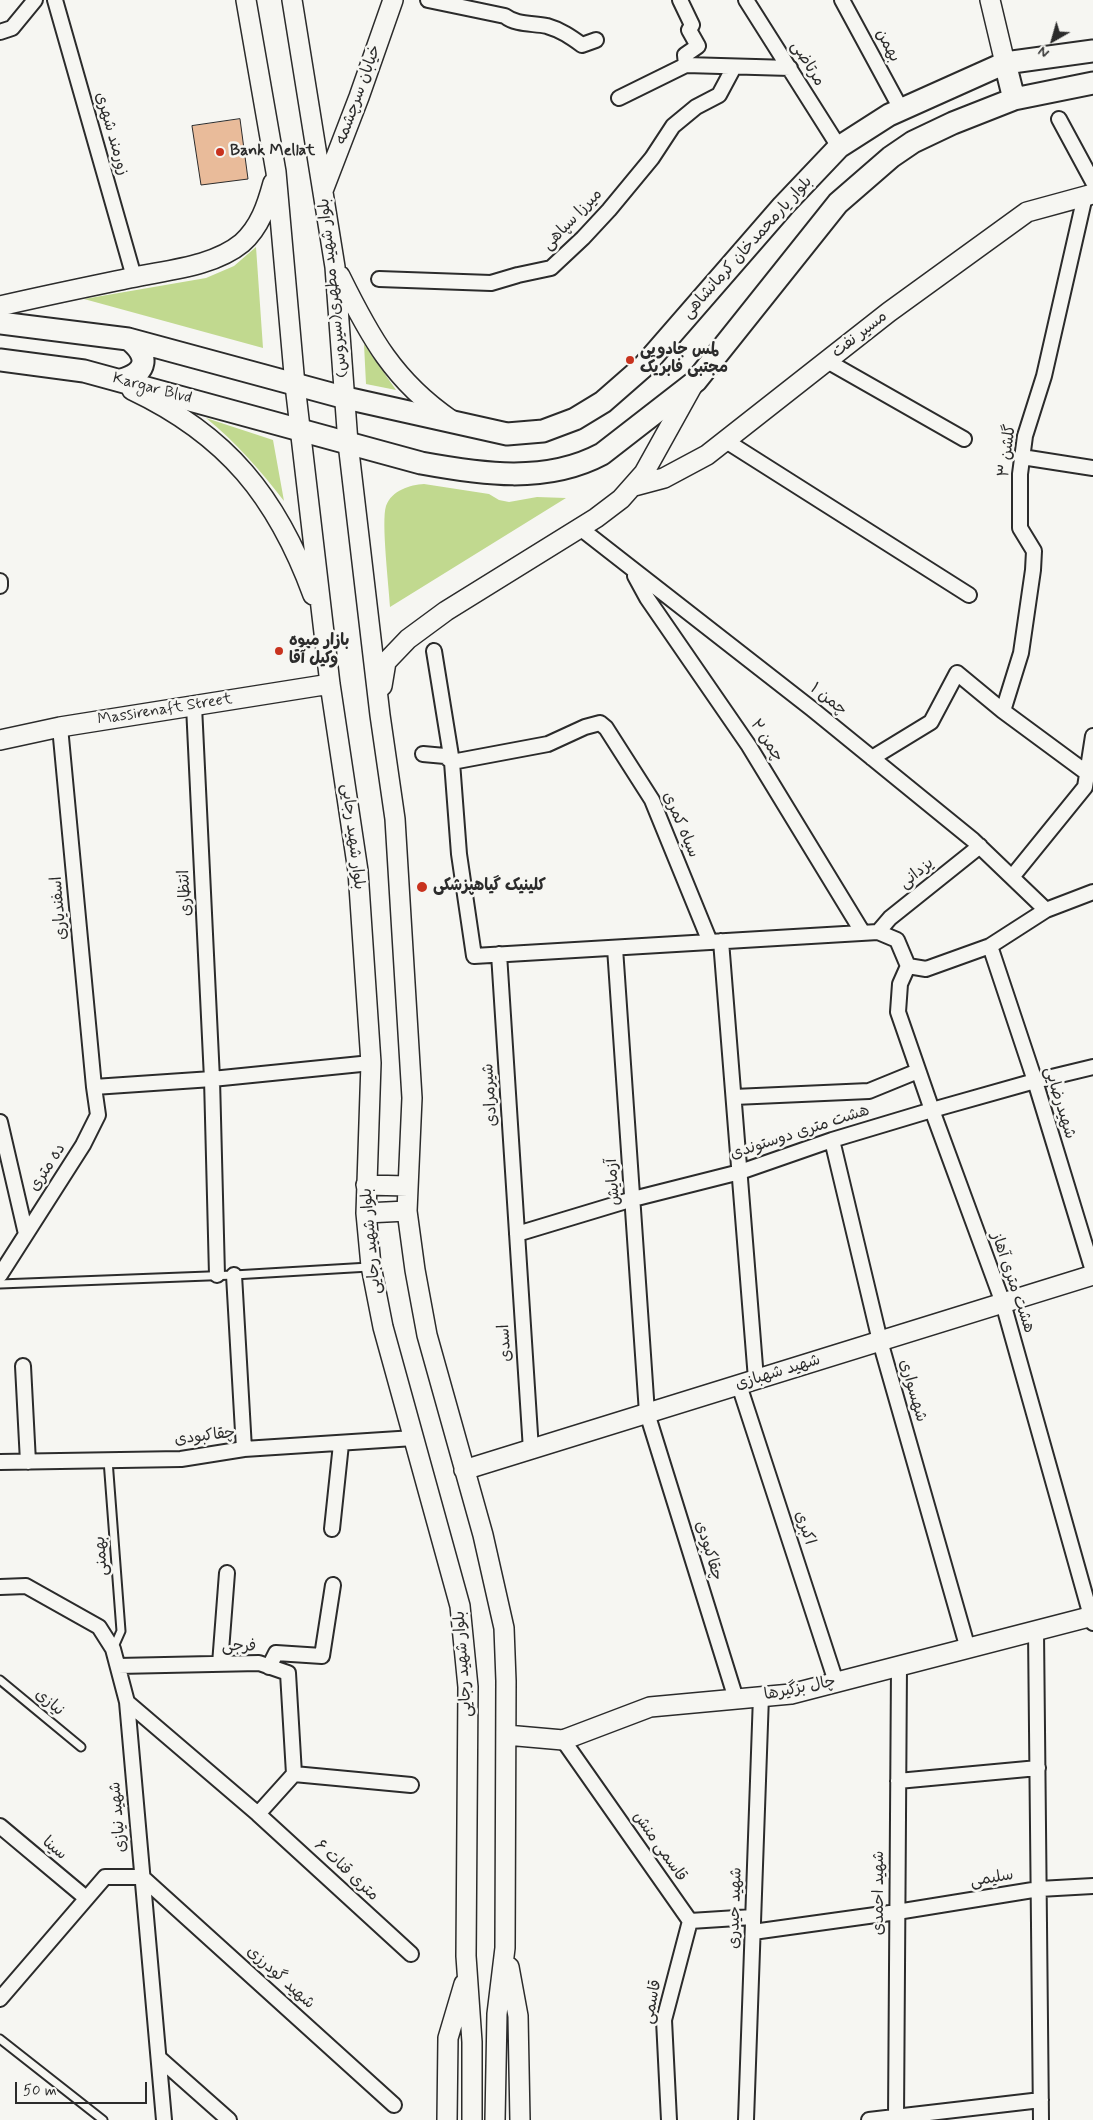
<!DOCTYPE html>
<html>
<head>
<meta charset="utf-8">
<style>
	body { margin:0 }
	#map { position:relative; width:1093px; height:2120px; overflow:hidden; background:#f6f6f2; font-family:Mynerve,sans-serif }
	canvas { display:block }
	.north { position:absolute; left:1028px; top:15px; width:50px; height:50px; -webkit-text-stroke:4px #f6f6f2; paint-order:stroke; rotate:218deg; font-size:14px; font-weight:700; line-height:20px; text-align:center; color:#2b2b2b }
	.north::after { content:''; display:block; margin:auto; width:18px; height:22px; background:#2b2b2b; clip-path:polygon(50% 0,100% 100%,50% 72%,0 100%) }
	.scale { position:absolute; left:15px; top:2082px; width:132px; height:22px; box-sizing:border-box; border:2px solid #2b2b2b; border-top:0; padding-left:6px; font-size:15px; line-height:18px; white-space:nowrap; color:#2b2b2b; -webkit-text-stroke:4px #f6f6f2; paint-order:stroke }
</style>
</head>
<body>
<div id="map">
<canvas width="1093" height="2120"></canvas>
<div class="north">N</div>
<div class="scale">50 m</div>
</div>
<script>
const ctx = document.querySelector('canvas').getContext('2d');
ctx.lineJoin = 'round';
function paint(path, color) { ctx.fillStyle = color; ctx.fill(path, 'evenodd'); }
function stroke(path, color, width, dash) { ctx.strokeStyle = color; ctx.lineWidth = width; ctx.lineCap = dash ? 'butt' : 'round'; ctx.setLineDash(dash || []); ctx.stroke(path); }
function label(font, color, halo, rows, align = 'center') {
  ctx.font = font + ' Mynerve,"Playpen Sans Arabic",sans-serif'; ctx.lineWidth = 5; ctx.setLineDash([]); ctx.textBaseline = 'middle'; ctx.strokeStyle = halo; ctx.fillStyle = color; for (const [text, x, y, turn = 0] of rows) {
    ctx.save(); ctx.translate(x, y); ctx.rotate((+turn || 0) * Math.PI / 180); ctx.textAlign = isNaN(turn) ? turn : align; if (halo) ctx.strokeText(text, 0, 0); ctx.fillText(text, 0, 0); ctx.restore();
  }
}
paint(new Path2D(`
	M256 247 263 348 84 299 206 278 234 266Z
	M364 344 396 390 366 384Z
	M206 418 273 440 284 501C260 470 236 442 206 418Z
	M424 484 489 494 499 500 509 502 537 497 566 498 390 607C389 587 381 521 386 506 392 490 410 485 424 484Z`), '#c1d98f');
const building = new Path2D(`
	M240 119 248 179 201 185 192 126Z`);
paint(building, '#e9bb9a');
stroke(building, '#2b2b2b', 1);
const lane = new Path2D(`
	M0 1284 234 1275 369 1267
	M108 1460 121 1631 113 1649
	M0 1680 81 1747
	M0 2039 103 2120`);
const street = new Path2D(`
	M55 0 134 277
	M428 0 505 16C516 25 533 23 547 26 561 30 571 37 582 45L596 40
	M680 0 692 25 689 30 698 46 685 55 686 65
	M746 0 839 147
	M842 0 901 109
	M0 32 12 28 35 0
	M619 98 686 65 790 68
	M1059 119 1093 182
	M379 279 491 283 518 275 551 268 583 238 609 210 652 158 673 126 696 107 719 95 734 67
	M827 361 964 439
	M726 441 969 595
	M1022 457 1093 468
	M580 528 812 709 973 840 1046 910
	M635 576 647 598 749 746 863 933
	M0 581V586
	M434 651 452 762 548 744 585 727 600 723 606 728 652 800 710 942
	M194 706 212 1079 217 1275
	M1003 711 1021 653 1033 570 1034 551 1020 528V474L1025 436 1044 376 1085 196
	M60 727 94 1087
	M423 754 445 756 452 762 459 854 474 956 878 932 897 940 908 966 926 969 990 946 1046 910 1093 892
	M872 758 931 722 957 673 1003 711 1087 773
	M1012 877 1085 787 1093 736
	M878 932 890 918 980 846
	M721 941 756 1379
	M990 946 1035 1081 1093 1271
	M615 948 647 1413 736 1699
	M499 954 531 1450
	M908 966 900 984 898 1012 932 1110 1003 1303 1093 1623
	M734 1097 869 1091 918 1071
	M0 1122 26 1234
	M832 1140 880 1341 968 1649
	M517 1234 633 1199 740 1172 832 1140 932 1110 1035 1081 1093 1067
	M0 1275 83 1145 98 1115 94 1087 212 1079 371 1063
	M234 1275 244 1449
	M23 1366 28 1462
	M739 1385 836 1682
	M0 1462 181 1459 244 1449 414 1438
	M332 1529 341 1444
	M0 1587 26 1586 99 1627 113 1649 127 1702 164 2120
	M1036 1631 1041 2120
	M220 1664 227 1573
	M118 1666 259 1663 288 1673 294 1774
	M269 1667 276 1653 322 1656 333 1585
	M127 1702 258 1814 411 1954
	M563 1740 690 1921 753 1917
	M898 1781 1038 1768
	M258 1814 294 1774 411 1785
	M0 1826 86 1898
	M753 1932 897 1912 1039 1889 1093 1886
	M0 1999 105 1877H142L394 2105
	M159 2058 229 2120
	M669 2120 664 2020 690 1921
	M746 2120 761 1696
	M869 2120 1041 2100
	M896 2120 899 1666`);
const secondary = new Path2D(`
	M246 0 276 172 295 385 330 684 358 871 371 1063 366 1213 371 1266 383 1327 460 1606 468 1687 466 1956 472 2042V2120
	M292 0 335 267 348 443 380 715 395 819 412 1098 407 1211 415 1270 427 1335 483 1535 504 1628 506 1681 505 1948 497 2014 495 2120
	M990 0 1005 63
	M324 188 359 97 393 0
	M340 276C370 337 394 381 451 420
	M0 306C43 296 87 287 130 278 166 270 213 267 242 243 260 227 267 205 273 183
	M132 390C227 435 277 497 313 595
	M634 486 664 478 707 455 889 312 1027 212 1093 194
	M382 686 386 662 408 639 446 611 596 518 621 499 644 473 694 383
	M0 740 60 727 330 684
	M366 1185 408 1186
	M366 1213 407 1211
	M464 1470 1093 1275
	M506 1735 563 1740 650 1707 791 1694 1093 1616
	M509 1967 518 2016 520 2120
	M447 2120 448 2038 464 1984`);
const primary = new Path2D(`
	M1005 63 1014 99
	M0 323 128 339 346 398 507 434 543 431 575 419 603 402 643 367 783 206 839 147 889 115 1005 63 1093 51
	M0 360 84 371 421 463C481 474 546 484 602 454L696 381 838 203 891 157 913 142 953 123 1014 99 1093 83
	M121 380C148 373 150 355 128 339`);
stroke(lane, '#2b2b2b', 11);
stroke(street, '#2b2b2b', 18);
stroke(secondary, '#2b2b2b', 22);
stroke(primary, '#2b2b2b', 25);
stroke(lane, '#f6f6f2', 7);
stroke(street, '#f6f6f2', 14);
stroke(secondary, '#f6f6f2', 19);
stroke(primary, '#f6f6f2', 21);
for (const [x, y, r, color] of [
	[220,152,5,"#c8321e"],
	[630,360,5,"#c8321e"],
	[279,651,5,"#c8321e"],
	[422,887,6,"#c8321e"]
]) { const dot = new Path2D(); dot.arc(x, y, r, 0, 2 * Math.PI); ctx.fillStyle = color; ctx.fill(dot); stroke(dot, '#f6f6f2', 2); }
label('16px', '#2b2b2b', '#f6f6f2', [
	["بهمن",887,46,62],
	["مرتاضی",807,64,58],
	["خیابان سرچشمه",359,95,-70],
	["زورمند شهری",111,134,74],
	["میرزا سپاهی",573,220,-46],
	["بلوار یارمحمدخان کرمانشاهی",748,248,-48],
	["بلوار شهید مطهری(سیروس)",334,288,-96],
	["مسیر نفت",860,335,-38],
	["Kargar Blvd",152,389,15],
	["گلشن ۳",1008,451,-82],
	["چمن ۱",828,700,38],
	["Massirenaft Street",165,710,-9],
	["چمن ۲",766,741,57],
	["سیاه کمری",680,825,67],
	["بلوار شهید رجایی",352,837,83],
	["یزدانی",917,874,-39],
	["انتظاری",186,893,-93],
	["اسفندیاری",60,908,-95],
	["شیرمرادی",491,1095,-94],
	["شهیدرضایی",1059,1103,73],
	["هشت متری دوستوندی",800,1133,-18],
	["ده متری",48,1168,-57],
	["آزمایش",614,1182,-94],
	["بلوار شهید رجایی",372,1241,-95],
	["هشت متری آهاز",1012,1283,71],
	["اسدی",506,1343,-94],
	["شهید شهبازی",778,1373,-17],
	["شهسواری",912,1391,74],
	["چقاکبودی",205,1437,-7],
	["اکبری",804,1528,72],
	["چقاکبودی",708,1551,73],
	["بهمنی",102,1556,-94],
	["فرجی",239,1647,1],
	["بلوار شهید رجایی",464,1664,-94],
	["چال بزگیرها",800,1689,-11],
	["نیازی",49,1703,40],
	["شهید نیازی",119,1817,-95],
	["قاسمی منش",659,1847,55],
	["سینا",54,1849,40],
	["۶ متری قنات",346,1871,43],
	["سلیمی",992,1879,-9],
	["شهید احمدی",880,1893,-90],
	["شهید حیدری",736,1908,-88],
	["شهید گودرزی",280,1978,42],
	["قاسمی",653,2002,-79]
]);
label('bold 16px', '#2b2b2b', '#f6f6f2', [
	["Bank Mellat",230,152],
	["لمس جادویی",640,351],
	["مجتبی فابریک",640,369],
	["بازار میوه",289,642],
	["وکیل آقا",289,660],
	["کلینیک گیاهپزشکی",433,887]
], 'left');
</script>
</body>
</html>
